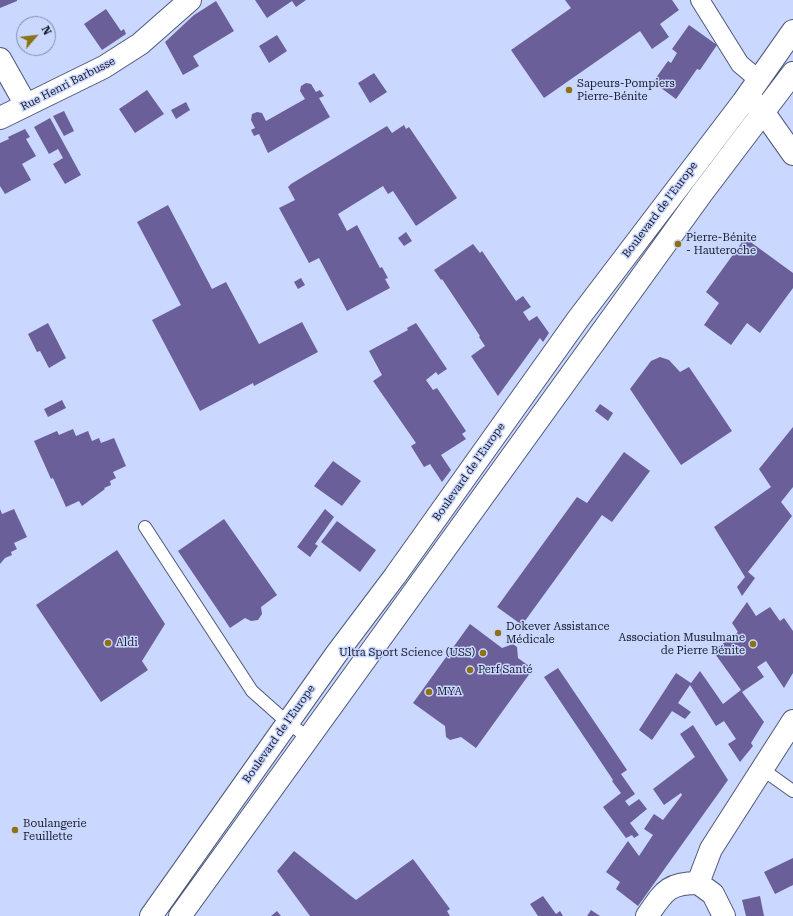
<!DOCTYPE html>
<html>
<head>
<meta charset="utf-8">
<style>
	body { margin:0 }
	#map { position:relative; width:793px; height:916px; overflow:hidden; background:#cad7ff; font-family:"Roboto Serif",serif }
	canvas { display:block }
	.north { position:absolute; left:16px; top:16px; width:40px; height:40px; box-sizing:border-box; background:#cad7ff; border:1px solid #828ca9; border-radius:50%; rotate:62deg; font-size:11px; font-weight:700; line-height:16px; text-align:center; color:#171b29 }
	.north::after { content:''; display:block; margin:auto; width:14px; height:18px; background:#8c7215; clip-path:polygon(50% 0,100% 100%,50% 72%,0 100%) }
</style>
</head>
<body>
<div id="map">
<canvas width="793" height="916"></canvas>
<div class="north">N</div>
</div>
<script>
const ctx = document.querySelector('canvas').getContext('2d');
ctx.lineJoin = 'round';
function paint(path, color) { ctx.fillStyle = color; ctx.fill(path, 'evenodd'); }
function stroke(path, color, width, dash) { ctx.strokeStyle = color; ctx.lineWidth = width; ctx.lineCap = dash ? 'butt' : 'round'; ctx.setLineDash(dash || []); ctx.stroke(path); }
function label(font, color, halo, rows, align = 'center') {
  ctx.font = font + ' "Roboto Serif",serif'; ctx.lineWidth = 3; ctx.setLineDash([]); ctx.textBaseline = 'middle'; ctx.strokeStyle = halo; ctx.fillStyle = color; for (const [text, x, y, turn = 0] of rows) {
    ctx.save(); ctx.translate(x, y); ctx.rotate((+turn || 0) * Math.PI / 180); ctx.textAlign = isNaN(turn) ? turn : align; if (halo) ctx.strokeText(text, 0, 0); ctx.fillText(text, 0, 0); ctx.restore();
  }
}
paint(new Path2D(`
	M0 0H17V1L0 8Z
	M255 0H306L296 7 292 1 267 18Z
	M565 0H672L679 10 660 24 669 37 652 49 640 31 544 98 511 50 571 8Z
	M216 1 234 31 193 56 199 66 183 75 165 42 194 15Z
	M106 9 121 31 124 29 126 34 102 50 84 24Z
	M689 25 717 45 700 70 697 69 676 99 653 82 668 61 671 63 677 53 672 49Z
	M277 35 287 51 269 63 259 46Z
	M374 73 387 92 370 103 358 83Z
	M306 83 311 84 316 92 320 90 324 96 319 98 330 117 268 153 259 134 254 136 251 130 255 128 251 120 252 114 257 112 262 113 266 121 305 99 300 91 301 86Z
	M147 90 164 114 135 133 119 109Z
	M186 102 190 110 176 119 171 110Z
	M64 111 74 131 64 136 53 116Z
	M50 118 81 175 65 184 53 164 63 158 58 149 49 154 34 127Z
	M404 125 406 129 409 127 457 198 416 226 393 191 388 194 383 186 338 214 347 231 357 225 380 268 382 267 388 278 385 279 390 288 347 311 319 258 309 263 279 208 295 200 288 187 291 184 387 126 392 133Z
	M25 129 30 137 26 139 36 156 22 164 31 180 5 194 0 186V143L9 139 8 137Z
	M168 205 212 289 226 282 259 344 302 322 318 352 254 386 253 383 200 411 152 320 181 305 137 222Z
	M406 232 412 241 404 246 398 238Z
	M745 238 793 273V288L760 333 747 323 731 345 704 325 719 303 706 292Z
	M473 244 480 253 482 251 516 301 523 296 531 307 523 312 529 321 537 316 549 333 543 342 540 338 498 396 471 356 485 346 479 337 480 336 442 279 441 280 434 270Z
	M301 278 305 285 298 289 294 282Z
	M48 323 66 358 49 368 40 351 37 352 28 334Z
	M416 323 447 369 438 375 436 372 426 380 433 390 437 388 466 431 462 434 466 439 441 455 451 470 442 482 430 464 424 467 411 446 416 443 373 381 382 375 369 351 408 330 407 328Z
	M660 357 669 360 680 372 689 367 732 431 681 465 630 389 651 361Z
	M62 400 66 408 48 417 44 409Z
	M600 404 613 413 608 421 595 411Z
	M793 427V487L781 502 792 516 748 572 755 578 742 596 737 587 745 577 714 527 771 487 759 469Z
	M73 429 76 436 88 431 92 441 99 438 101 443 114 438 126 466 113 472 116 478 110 481 111 485 104 488 105 489 82 506 79 501 66 507 53 478 51 479 34 441 57 431 59 435Z
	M624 452 650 471 612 522 602 515 522 625 497 607 577 497 587 503Z
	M333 461 361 481 342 506 314 486Z
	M0 509 2 514 14 509 27 537 14 543 17 549 11 552 12 555 5 558 0 564Z
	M325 509 334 517 315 544 318 546 310 557 297 547Z
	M224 519 277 595 261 607 262 614 258 620 251 621 245 618 230 628 178 551Z
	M337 521 376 550 360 572 321 542Z
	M117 550 165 624 142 661 148 670 101 702 36 605Z
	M747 602 756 616 770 607 780 621 784 618 793 631V673L784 688 766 661 757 667 764 677 742 692 764 722 751 743 753 746 740 762 728 744 736 739 724 721 716 726 690 685 678 703 691 712 685 719 672 711 652 740 639 730 676 673 691 683 700 671 723 704 741 690 713 651 738 632 732 623Z
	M470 624 502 648 513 644 517 647 518 658 533 669 476 748 461 737 450 740 446 737 445 726 413 703Z
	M558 668 627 770 621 774 635 794 625 801 629 806 639 799 647 809 630 823 639 835 634 838 632 835 626 838 603 807 621 793 612 781 613 780 544 677Z
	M693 725 728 780 638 906 616 889 620 882 606 872 628 841 639 856 653 835 644 829 654 814 663 820 682 795 681 793 664 805 653 789 695 757 680 734Z
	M294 851 356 900 413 859 450 909 447 911 450 916H310L277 871Z
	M793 858V885L775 894 764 872Z
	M543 896 556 914 560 911 563 916H538L530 904Z
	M760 896 764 916H746L742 900Z
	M591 910 600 916H587Z
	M277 911 281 916H271Z`), '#6a5f99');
const service = new Path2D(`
	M145 527 252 691 288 723 309 738
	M762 769 793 791`);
const pedestrian = new Path2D(`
	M700 0 740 64 759 80`);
const minor = new Path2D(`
	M0 59 26 105
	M751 99 764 113 793 154
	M0 118 104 67 140 44 190 0
	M698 883 713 894 724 916
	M647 916C664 892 667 883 698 883L711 849 793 721`);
const secondary = new Path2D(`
	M151 916 337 653 395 576 578 319 743 102 793 31
	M180 916 702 193 793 73`);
stroke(service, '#4e587a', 14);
stroke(pedestrian, '#4e587a', 20);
stroke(minor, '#4e587a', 24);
stroke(secondary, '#4e587a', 24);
stroke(service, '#fff', 12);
stroke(pedestrian, '#fff', 18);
stroke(minor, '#fff', 22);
stroke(secondary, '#fff', 22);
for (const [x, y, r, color] of [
	[569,90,4,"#8c7215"],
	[678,244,4,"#8c7215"],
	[498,633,4,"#8c7215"],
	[108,643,4,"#8c7215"],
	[753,644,4,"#8c7215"],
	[483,653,4,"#8c7215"],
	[470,670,4,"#8c7215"],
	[429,692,4,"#8c7215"],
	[15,830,4,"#8c7215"]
]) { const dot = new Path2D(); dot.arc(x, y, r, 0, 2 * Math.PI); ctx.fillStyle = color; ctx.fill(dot); stroke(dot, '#cad7ff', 1.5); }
label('11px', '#171b29', '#cad7ff', [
	["Rue Henri Barbusse",68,84,-27],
	["Boulevard de l'Europe",660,210,-53],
	["Boulevard de l'Europe",469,472,-55],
	["Boulevard de l'Europe",279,734,-55]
]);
label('11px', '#171b29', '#cad7ff', [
	["Sapeurs-Pompiers",577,84],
	["Pierre-Bénite",577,97],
	["Pierre-Bénite",686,238],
	["- Hauteroche",686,251],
	["Dokever Assistance",506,627],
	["Médicale",506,640],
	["Association Musulmane",745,638,"right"],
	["de Pierre Bénite",745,651,"right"],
	["Aldi",116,643],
	["Ultra Sport Science (USS)",475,653,"right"],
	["Perf Santé",478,670],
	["MYA",437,692],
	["Boulangerie",23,824],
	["Feuillette",23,837]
], 'left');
</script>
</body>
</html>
